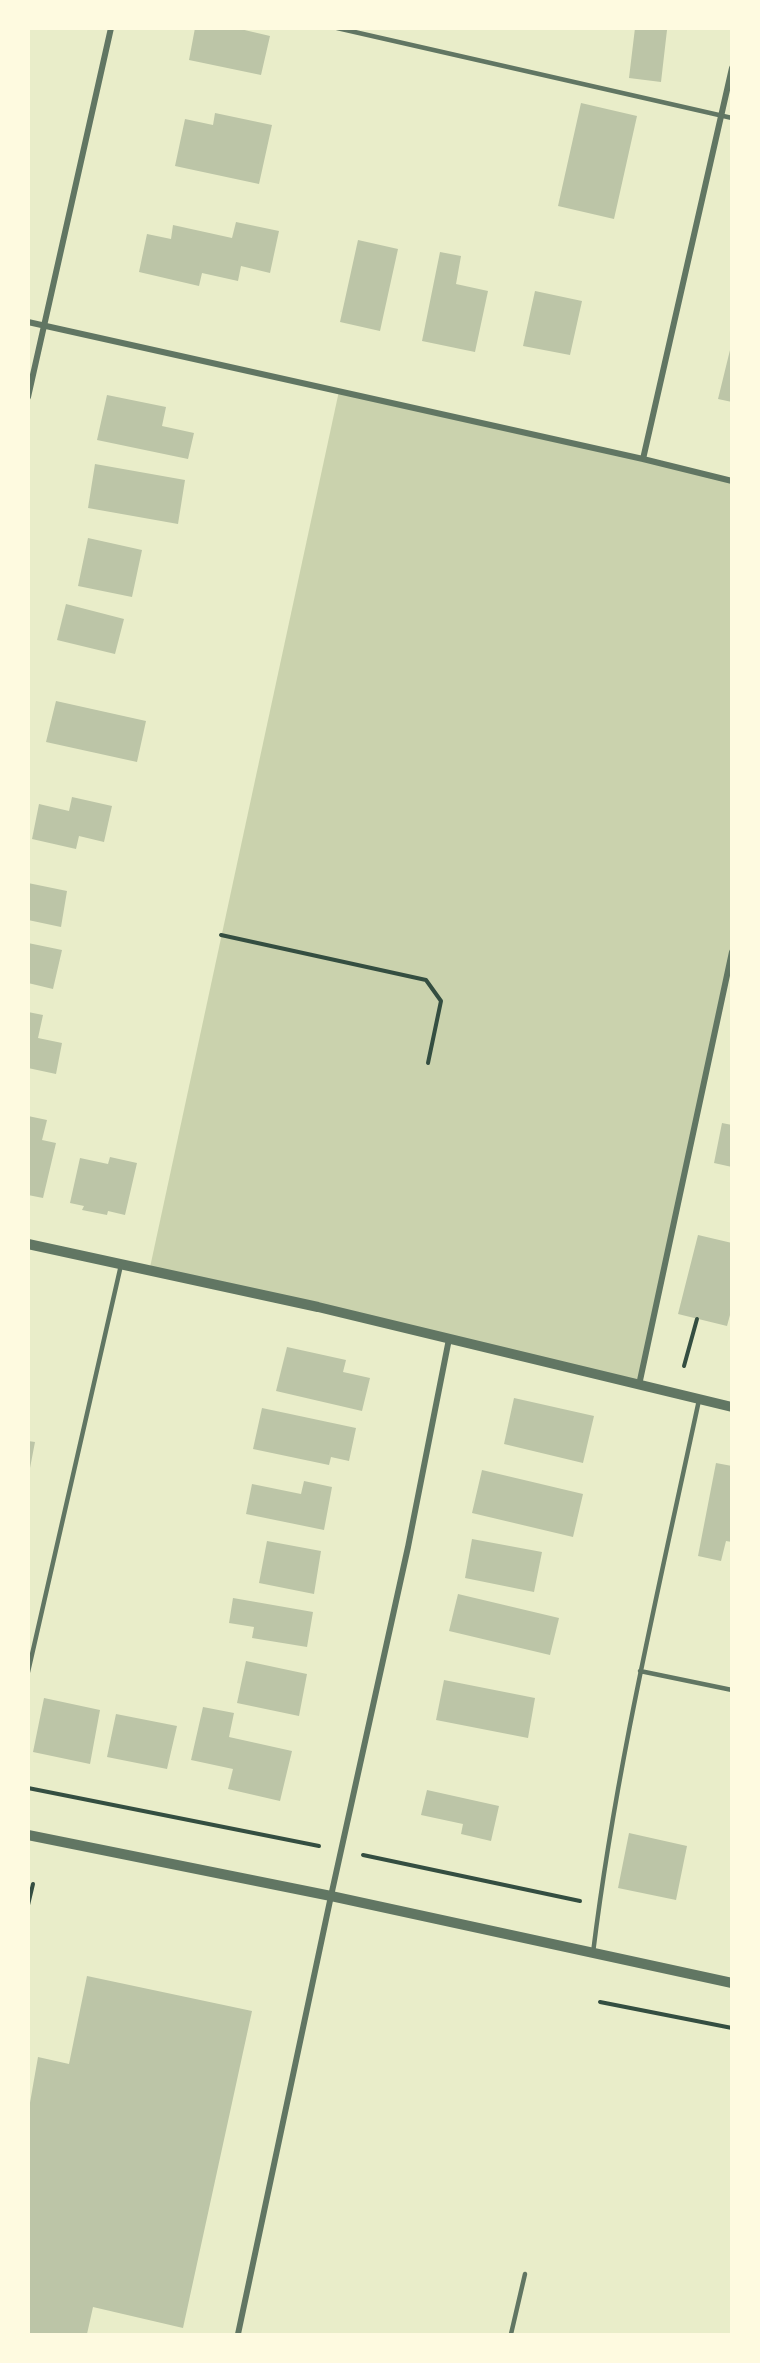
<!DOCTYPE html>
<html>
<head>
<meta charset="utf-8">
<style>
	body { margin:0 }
	#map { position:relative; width:760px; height:2363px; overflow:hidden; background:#e9edc9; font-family:"Noto Sans",sans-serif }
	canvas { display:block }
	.frame { position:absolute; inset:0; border:30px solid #fefae0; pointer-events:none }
</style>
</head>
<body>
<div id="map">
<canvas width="760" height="2363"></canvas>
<div class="frame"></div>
</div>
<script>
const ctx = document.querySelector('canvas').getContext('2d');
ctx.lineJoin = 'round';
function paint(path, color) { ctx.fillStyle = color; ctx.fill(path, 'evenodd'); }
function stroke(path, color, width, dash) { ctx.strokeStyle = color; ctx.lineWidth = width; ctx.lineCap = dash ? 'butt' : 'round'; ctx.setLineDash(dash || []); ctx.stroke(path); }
paint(new Path2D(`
	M339 391 731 481V952L639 1385 149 1272Z`), '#cad2ad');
paint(new Path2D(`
	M195 28H236L270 36 261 75 189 60Z
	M635 28 667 30 661 82 629 78Z
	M581 103 637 116 614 219 558 206Z
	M215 113 272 125 259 184 175 166 185 119 213 125Z
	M236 222 279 231 270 273 241 266 238 281 202 273 199 286 139 272 147 234 171 239 173 225 232 238Z
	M358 240 398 249 380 331 340 322Z
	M440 252 461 256 456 284 488 291 475 352 422 341Z
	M535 291 582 301 570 355 523 346Z
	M731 346H732V402L718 399Z
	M107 395 166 407 162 426 194 433 188 459 97 440Z
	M95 464 185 480 178 524 88 508Z
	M88 538 142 550 132 597 78 586Z
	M66 604 124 619 115 654 57 640Z
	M56 701 146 721 137 762 46 742Z
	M72 797 112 806 104 842 79 836 76 849 32 839 39 804 69 811Z
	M28 883 67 891 61 927 28 920Z
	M28 943 62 950 53 989 28 983Z
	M28 1012 43 1015 38 1038 62 1043 56 1074 28 1068Z
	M28 1116 47 1120 42 1140 56 1143 43 1198 28 1195Z
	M722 1123 732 1125V1167L714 1163Z
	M110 1157 137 1163 125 1215 108 1211 107 1215 82 1210 84 1206 70 1203 80 1158 108 1164Z
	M698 1235 732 1243V1315H730L727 1326 678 1314Z
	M287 1347 346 1360 343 1372 370 1378 362 1411 276 1391Z
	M514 1398 594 1416 583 1463 504 1444Z
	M262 1408 356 1428 349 1461 331 1457 329 1465 253 1449Z
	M28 1441 35 1442 30 1468 28 1467Z
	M716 1463 732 1466V1542L726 1541 721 1561 698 1556Z
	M482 1470 583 1494 573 1537 472 1513Z
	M304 1481 332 1487 324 1530 246 1514 252 1484 301 1494Z
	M472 1539 542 1552 534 1592 465 1578Z
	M267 1541 321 1551 314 1594 259 1583Z
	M458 1594 559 1618 550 1655 449 1631Z
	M233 1598 313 1612 307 1647 252 1638 254 1627 229 1623Z
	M246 1661 307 1674 299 1716 237 1703Z
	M444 1680 535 1698 528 1738 436 1720Z
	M44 1698 100 1710 90 1764 33 1752Z
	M203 1707 234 1713 229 1737 292 1751 280 1801 228 1789 233 1769 191 1760Z
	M116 1714 177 1726 167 1769 107 1757Z
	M427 1790 499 1806 491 1841 461 1834 463 1824 421 1815Z
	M629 1833 687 1846 676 1900 618 1888Z
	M87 1976 252 2011 183 2328 93 2307 87 2334H28V2114L38 2057 69 2064Z`), '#bcc5a7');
stroke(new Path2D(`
	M221 935 426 980 441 1001 428 1063
	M684 1366 697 1319
	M28 1788 319 1846
	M363 1855 580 1901
	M28 1905 33 1884
	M600 2002 732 2028`), '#344e41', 4);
stroke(new Path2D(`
	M337 28 732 118
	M640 1671 732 1690
	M28 1672 121 1265
	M593 1953C616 1766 660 1583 699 1400
	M511 2334 525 2274`), '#617663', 4.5);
stroke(new Path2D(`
	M28 322 643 459 732 481
	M28 397 111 28
	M643 459 732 68
	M639 1385 732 952
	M238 2334 331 1896 408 1547 449 1339`), '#617663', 6);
stroke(new Path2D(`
	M28 1244 318 1307 732 1407
	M28 1835 331 1896 732 1983`), '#617663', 10);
</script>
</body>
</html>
